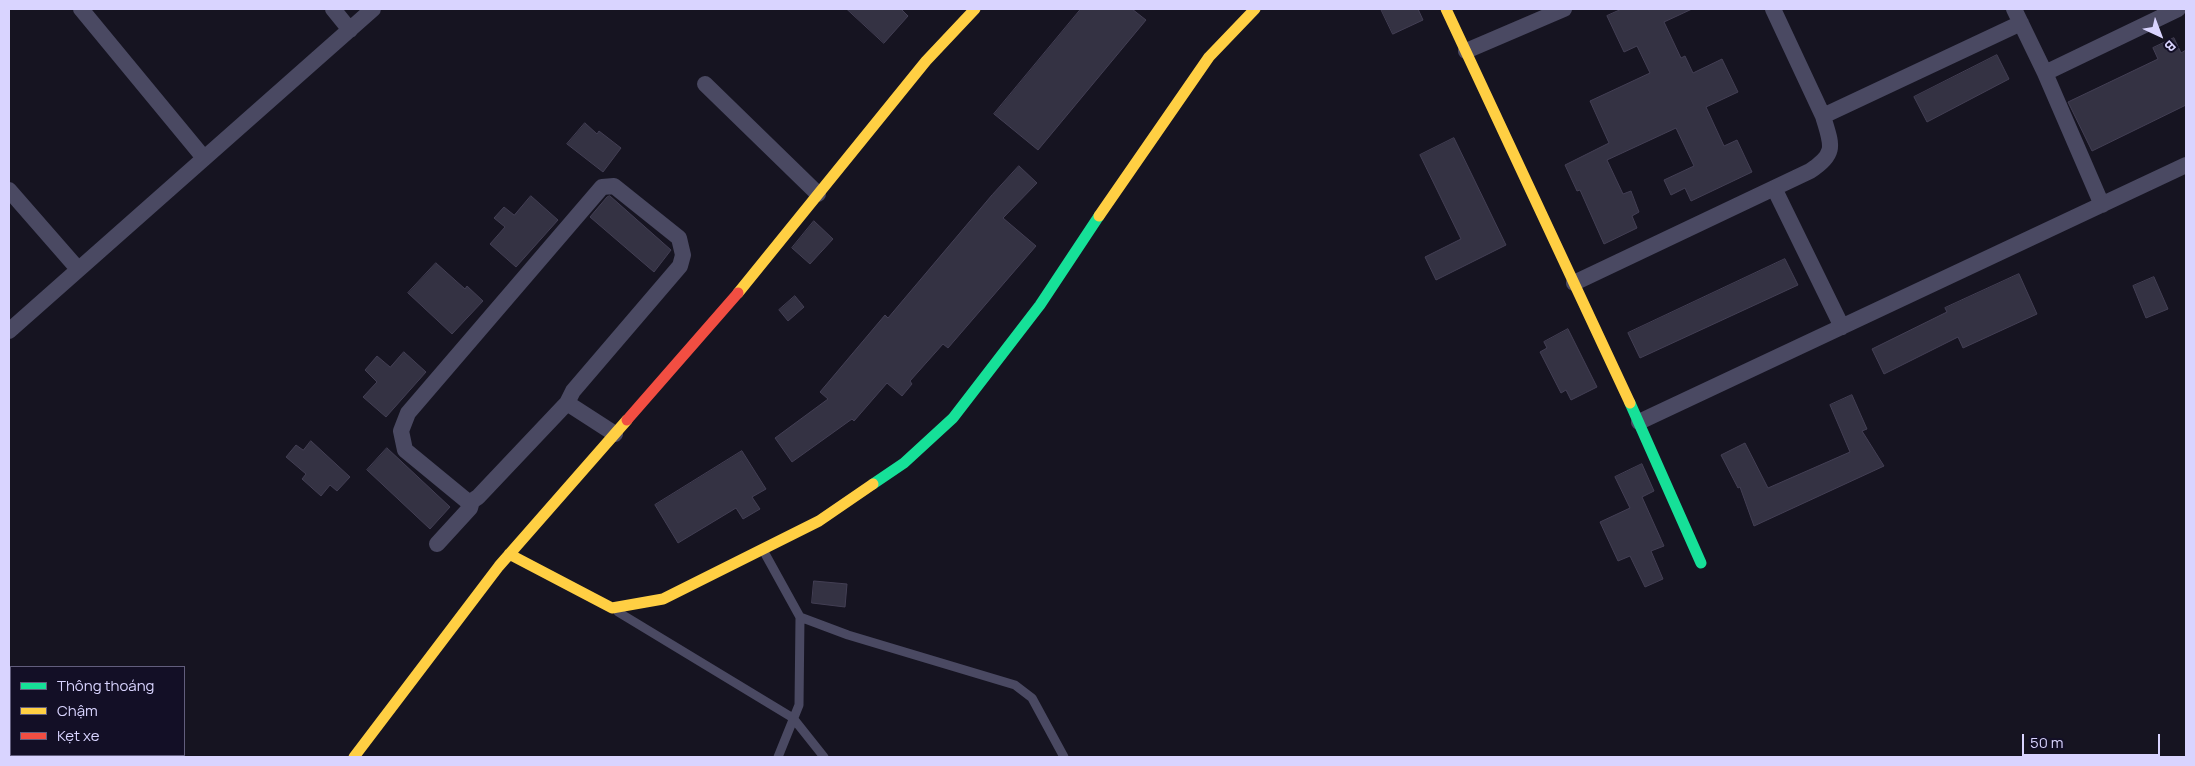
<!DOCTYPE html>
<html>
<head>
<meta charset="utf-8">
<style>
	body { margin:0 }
	#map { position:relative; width:2195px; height:766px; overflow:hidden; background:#161421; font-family:Manrope,sans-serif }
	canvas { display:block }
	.frame { position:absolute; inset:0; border:10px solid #d9d4ff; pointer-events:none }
	.legend { position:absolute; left:10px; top:666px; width:175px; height:90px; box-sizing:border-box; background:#130f26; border:1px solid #625e7d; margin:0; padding:6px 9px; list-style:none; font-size:15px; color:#d9d4ff }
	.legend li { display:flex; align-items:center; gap:10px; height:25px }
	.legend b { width:25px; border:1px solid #625e7d }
	.north { position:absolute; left:2135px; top:10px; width:50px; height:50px; -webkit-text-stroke:4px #130f26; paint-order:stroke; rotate:137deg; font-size:14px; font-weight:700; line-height:20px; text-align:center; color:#d9d4ff }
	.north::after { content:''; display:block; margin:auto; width:18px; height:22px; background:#d9d4ff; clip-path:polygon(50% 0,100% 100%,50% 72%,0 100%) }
	.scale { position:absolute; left:2022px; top:734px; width:138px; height:22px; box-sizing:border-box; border:2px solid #d9d4ff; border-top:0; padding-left:6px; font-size:15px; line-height:18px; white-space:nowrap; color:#d9d4ff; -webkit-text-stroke:4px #130f26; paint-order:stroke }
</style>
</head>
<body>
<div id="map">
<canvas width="2195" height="766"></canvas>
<div class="frame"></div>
<ul class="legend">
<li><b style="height:6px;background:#16e098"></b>Thông thoáng</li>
<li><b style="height:6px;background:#ffcf43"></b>Chậm</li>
<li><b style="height:6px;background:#f24e42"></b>Kẹt xe</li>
</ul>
<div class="north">B</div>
<div class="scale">50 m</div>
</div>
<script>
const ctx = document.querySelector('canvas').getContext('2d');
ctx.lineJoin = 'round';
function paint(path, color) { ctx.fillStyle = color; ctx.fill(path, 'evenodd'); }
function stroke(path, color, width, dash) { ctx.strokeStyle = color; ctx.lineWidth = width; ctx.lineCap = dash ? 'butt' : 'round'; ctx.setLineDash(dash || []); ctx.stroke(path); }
const building = new Path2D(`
	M847 9H901L908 16 884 43Z
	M1081 9H1132L1146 20 1038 150 994 114Z
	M1381 9H1418L1423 20 1393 34Z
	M1622 9H1692L1664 22 1681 58 1685 56 1693 73 1722 59 1738 92 1706 107 1724 146 1737 140 1752 172 1691 201 1685 188 1671 195 1664 180 1694 166 1676 128 1607 160 1623 194 1631 191 1639 212 1632 216 1637 228 1604 244 1580 190 1577 191 1565 165 1609 143 1590 101 1650 73 1637 46 1624 52 1607 16Z
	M2174 38 2181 53 2186 50V105L2092 151 2068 102 2158 59 2153 48Z
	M1997 55 2009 79 1927 122 1914 97Z
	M585 123 597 134 599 131 621 148 603 172 567 144Z
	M1454 138 1506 245 1436 280 1425 257 1461 239 1420 155Z
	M1019 166 1037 183 1003 218 1036 246 948 348 943 344 910 381 912 384 902 396 887 383 854 421 852 419 792 462 775 438 828 399 820 392 885 315 888 318 992 195Z
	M531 196 558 220 516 267 490 244 505 227 494 218 504 207 514 215Z
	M610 196 671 250 654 272 590 217 607 197Z
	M814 221 833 239 810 264 792 248Z
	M1785 259 1798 285 1640 358 1628 333Z
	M436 263 465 289 467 286 483 301 452 334 408 293Z
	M2019 274 2037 314 1963 348 1958 337 1884 374 1872 349 1947 312 1945 308Z
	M2154 277 2168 309 2146 318 2133 286Z
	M795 296 804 307 788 321 779 310Z
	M1568 329 1597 387 1571 400 1566 390 1561 393 1540 352 1547 348 1544 342Z
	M404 352 426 372 386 417 363 397 377 382 365 370 377 356 390 367Z
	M1852 395 1867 429 1862 431 1884 466 1754 526 1740 487 1738 488 1721 455 1745 443 1768 488 1850 452 1830 405Z
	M311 441 350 477 337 491 330 485 321 496 302 479 306 474 286 457 296 445 303 450Z
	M387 448 450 507 430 529 367 470Z
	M742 451 766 489 752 497 760 509 743 519 736 508 678 543 655 505Z
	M1642 464 1654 491 1642 497 1664 546 1651 551 1663 579 1645 587 1630 556 1618 561 1600 522 1630 508 1615 477Z
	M814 581 847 584 845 607 812 603Z`);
paint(building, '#343243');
stroke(building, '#433f54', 1);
stroke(new Path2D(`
	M763 550 800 617 848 635 1015 685 1032 698 1064 757
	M618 612 793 718 824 757
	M778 757 799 705 800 617`), '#4a4962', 9);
stroke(new Path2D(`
	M81 9 204 158
	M333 9 350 30
	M1773 9 1823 116
	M2014 9 2045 73 2102 205
	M1466 51 1564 9
	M2045 73 2178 9
	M705 84 818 194
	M614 186 679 238 683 255 680 266 573 391 567 403 478 497 472 501H467L405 450 401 431 408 413 602 187Z
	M1774 188 1842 327
	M9 190 78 269
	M1574 283 1810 171C1838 153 1831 144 1823 116L2021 23
	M9 331 373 9
	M567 403 615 434
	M1639 422 2186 165
	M437 544 470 508 472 501`), '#4a4962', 16);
stroke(new Path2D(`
	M1630 403 1701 563
	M873 484 904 463 953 418 1040 305 1099 216`), '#16e098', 11);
stroke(new Path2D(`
	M1446 9 1630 403
	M1099 216 1209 57 1255 9
	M738 293 926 61 975 9
	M509 554 612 608 663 599 819 521 873 484
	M354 757 499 566 627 420`), '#ffcf43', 11);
stroke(new Path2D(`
	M627 420 738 293`), '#f24e42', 11);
</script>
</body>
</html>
